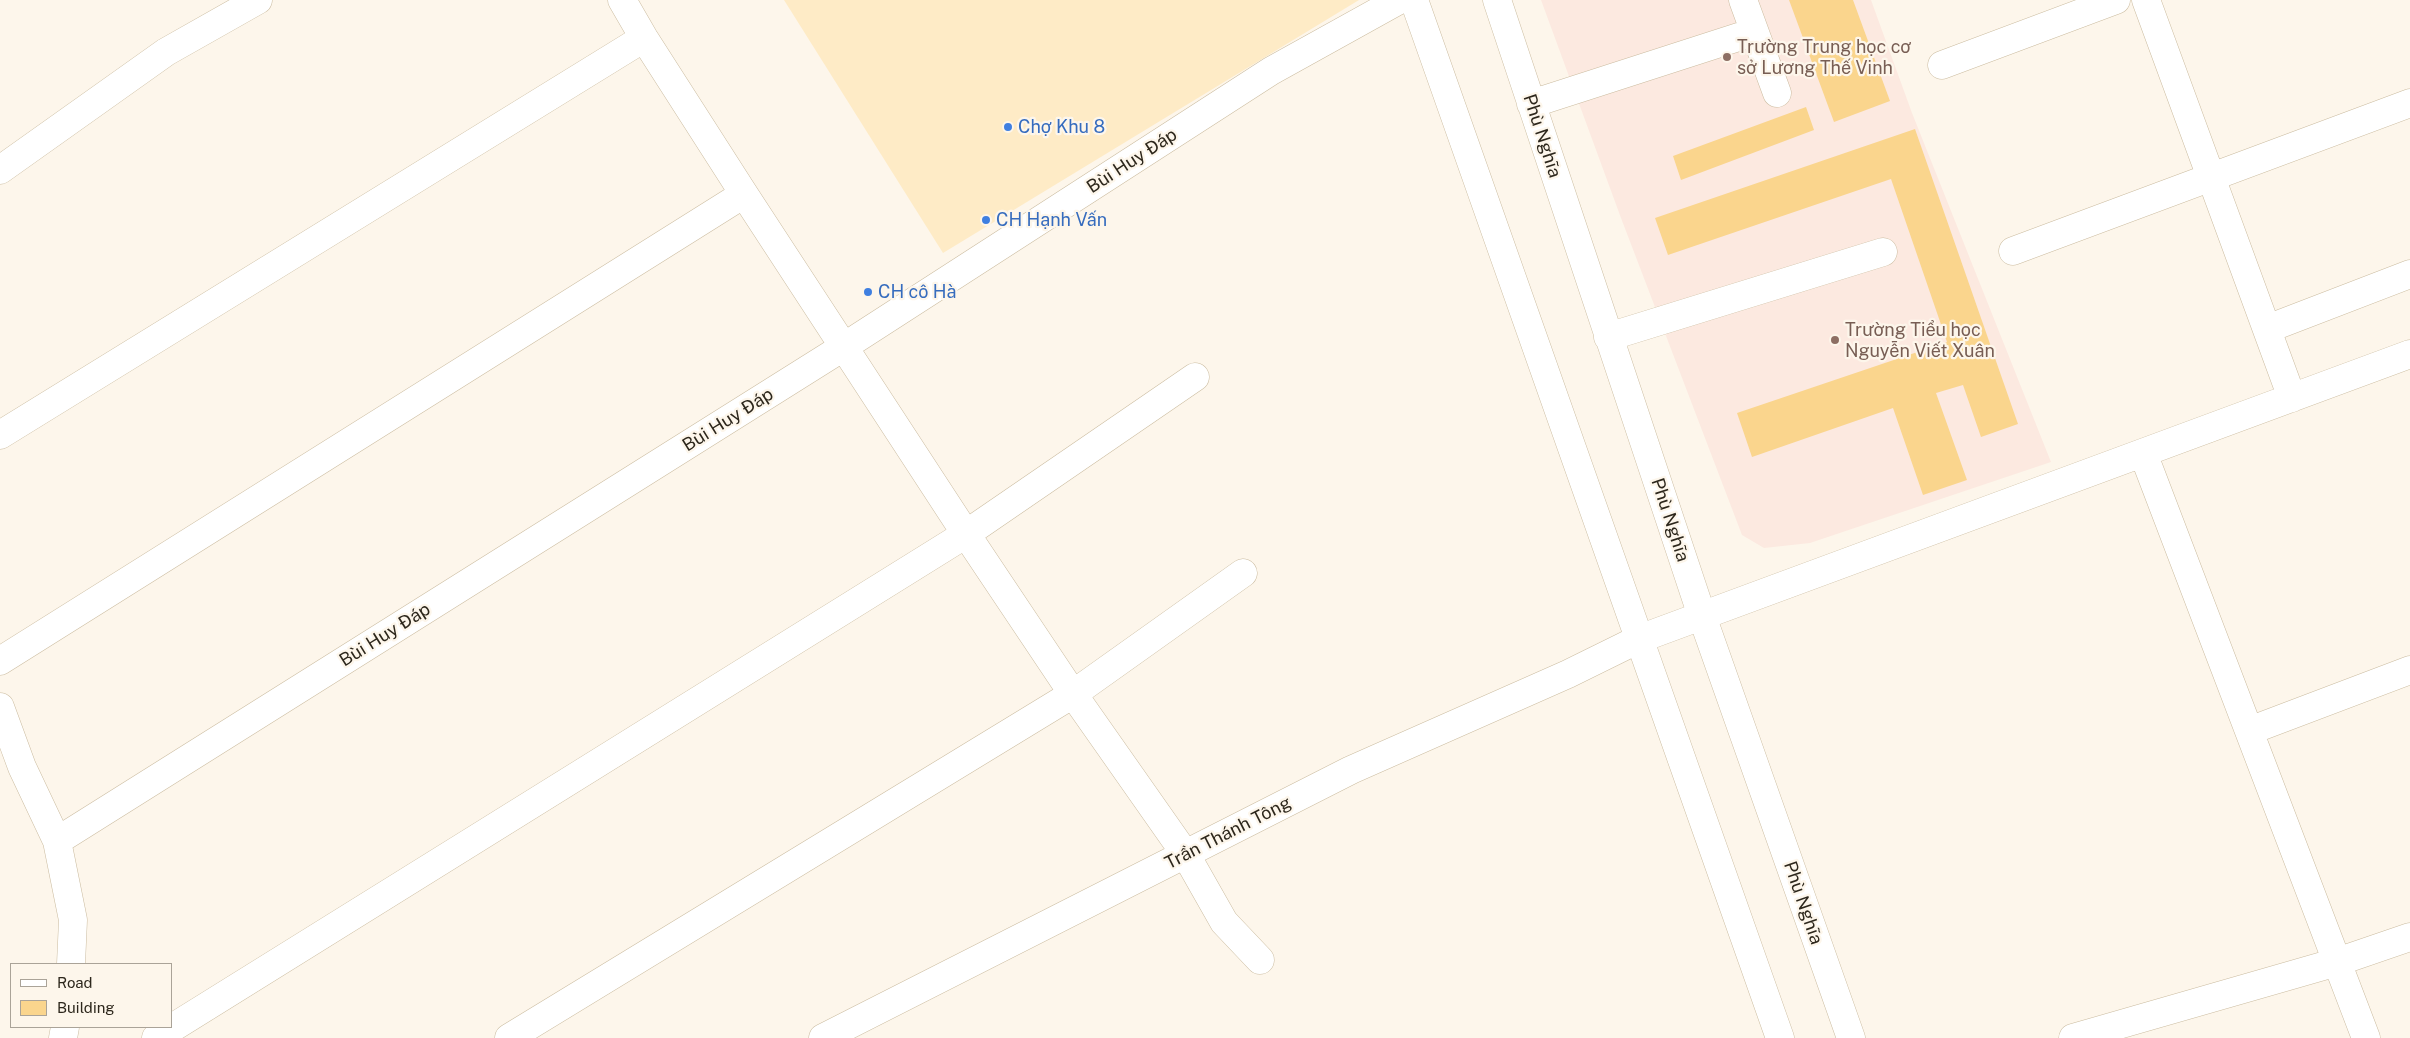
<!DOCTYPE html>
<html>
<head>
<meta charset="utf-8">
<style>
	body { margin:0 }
	#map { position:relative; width:2410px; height:1038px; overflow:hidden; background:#fdf6eb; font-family:"Public Sans",sans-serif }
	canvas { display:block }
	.legend { position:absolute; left:10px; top:963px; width:162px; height:65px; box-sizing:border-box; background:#fdf6eb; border:1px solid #aaa398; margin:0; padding:6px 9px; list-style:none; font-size:15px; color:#2d271c }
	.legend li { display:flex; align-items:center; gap:10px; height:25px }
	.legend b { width:25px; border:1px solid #aaa398 }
</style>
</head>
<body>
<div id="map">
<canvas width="2410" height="1038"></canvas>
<ul class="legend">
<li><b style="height:6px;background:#fff"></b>Road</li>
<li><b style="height:14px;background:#fad58d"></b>Building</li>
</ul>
</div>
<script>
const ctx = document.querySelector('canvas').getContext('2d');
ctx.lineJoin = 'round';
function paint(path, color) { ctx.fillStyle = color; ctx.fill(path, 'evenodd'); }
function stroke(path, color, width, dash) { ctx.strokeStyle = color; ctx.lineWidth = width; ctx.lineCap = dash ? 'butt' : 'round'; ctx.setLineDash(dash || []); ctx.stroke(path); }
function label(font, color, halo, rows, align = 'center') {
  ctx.font = font + ' "Public Sans",sans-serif'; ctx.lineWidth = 4.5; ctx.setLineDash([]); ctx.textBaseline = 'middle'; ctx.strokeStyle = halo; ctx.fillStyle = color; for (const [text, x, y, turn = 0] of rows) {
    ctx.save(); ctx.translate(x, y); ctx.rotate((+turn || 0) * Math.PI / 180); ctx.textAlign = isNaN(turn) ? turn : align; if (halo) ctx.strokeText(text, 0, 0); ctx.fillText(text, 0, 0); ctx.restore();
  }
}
paint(new Path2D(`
	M784 0H1359L943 253Z`), '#feebc6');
paint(new Path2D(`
	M1541 0H1871L1912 113 2051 462 1810 543 1764 548 1742 535 1621 218Z`), '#fce9e0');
paint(new Path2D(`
	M1789 0H1853L1890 101 1834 122Z
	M1806 107 1814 130 1681 180 1673 156Z
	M1915 129 2018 424 1981 437 1963 385 1936 393 1967 480 1923 495 1893 408 1752 457 1737 413 1947 342 1891 179 1668 255 1655 218Z`), '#fad58d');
const minor = new Path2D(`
	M622 0 644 38 744 194 966 534 1073 694 1186 855 1224 922 1260 960
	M1414 0 1780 1038
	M1497 0 1702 616 1851 1038
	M1743 0 1777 93
	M2146 0 2292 398
	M1942 65 2116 0
	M1531 104 1754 32
	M0 170 166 52 258 0
	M2013 251 2410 103
	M2267 329 2410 274
	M1608 337 1883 252
	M0 435 644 38
	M2143 453 2366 1038
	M0 661 744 194
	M0 707 22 767 57 841 73 920 71 964
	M2249 731 2410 670
	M57 841 845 346 1271 71 1399 0
	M63 1038 65 1027
	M156 1038 966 534 1195 377
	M509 1038 1073 694 1243 573
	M823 1038 1351 770 1568 674 1639 639 2410 354
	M2073 1038 2337 962 2410 937`);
stroke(minor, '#cbbca0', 29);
stroke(minor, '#fff', 28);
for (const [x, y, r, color] of [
	[1727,57,5,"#8d6e63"],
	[1008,127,5,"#3f7fe0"],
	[986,220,5,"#3f7fe0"],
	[868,292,5,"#3f7fe0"],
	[1835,340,5,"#8d6e63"]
]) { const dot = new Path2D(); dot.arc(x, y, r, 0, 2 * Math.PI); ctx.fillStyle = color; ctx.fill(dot); stroke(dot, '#fdf6eb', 2); }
label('18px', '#785e54', '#fdf6eb', [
	["Trường Trung học cơ",1737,47],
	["sở Lương Thế Vinh",1737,68],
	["Trường Tiểu học",1845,330],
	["Nguyễn Viết Xuân",1845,351]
], 'left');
label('18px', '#366cbe', '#fdf6eb', [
	["Chợ Khu 8",1018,127],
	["CH Hạnh Vấn",996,220],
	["CH cô Hà",878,292]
], 'left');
label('18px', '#2d271c', '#fdf6eb', [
	["Phù Nghĩa",1542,136,72],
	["Bùi Huy Đáp",1132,161,-33],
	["Bùi Huy Đáp",728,420,-32],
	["Phù Nghĩa",1670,520,72],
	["Bùi Huy Đáp",385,635,-32],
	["Trần Thánh Tông",1228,833,-27],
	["Phù Nghĩa",1803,903,71]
]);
</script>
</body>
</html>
